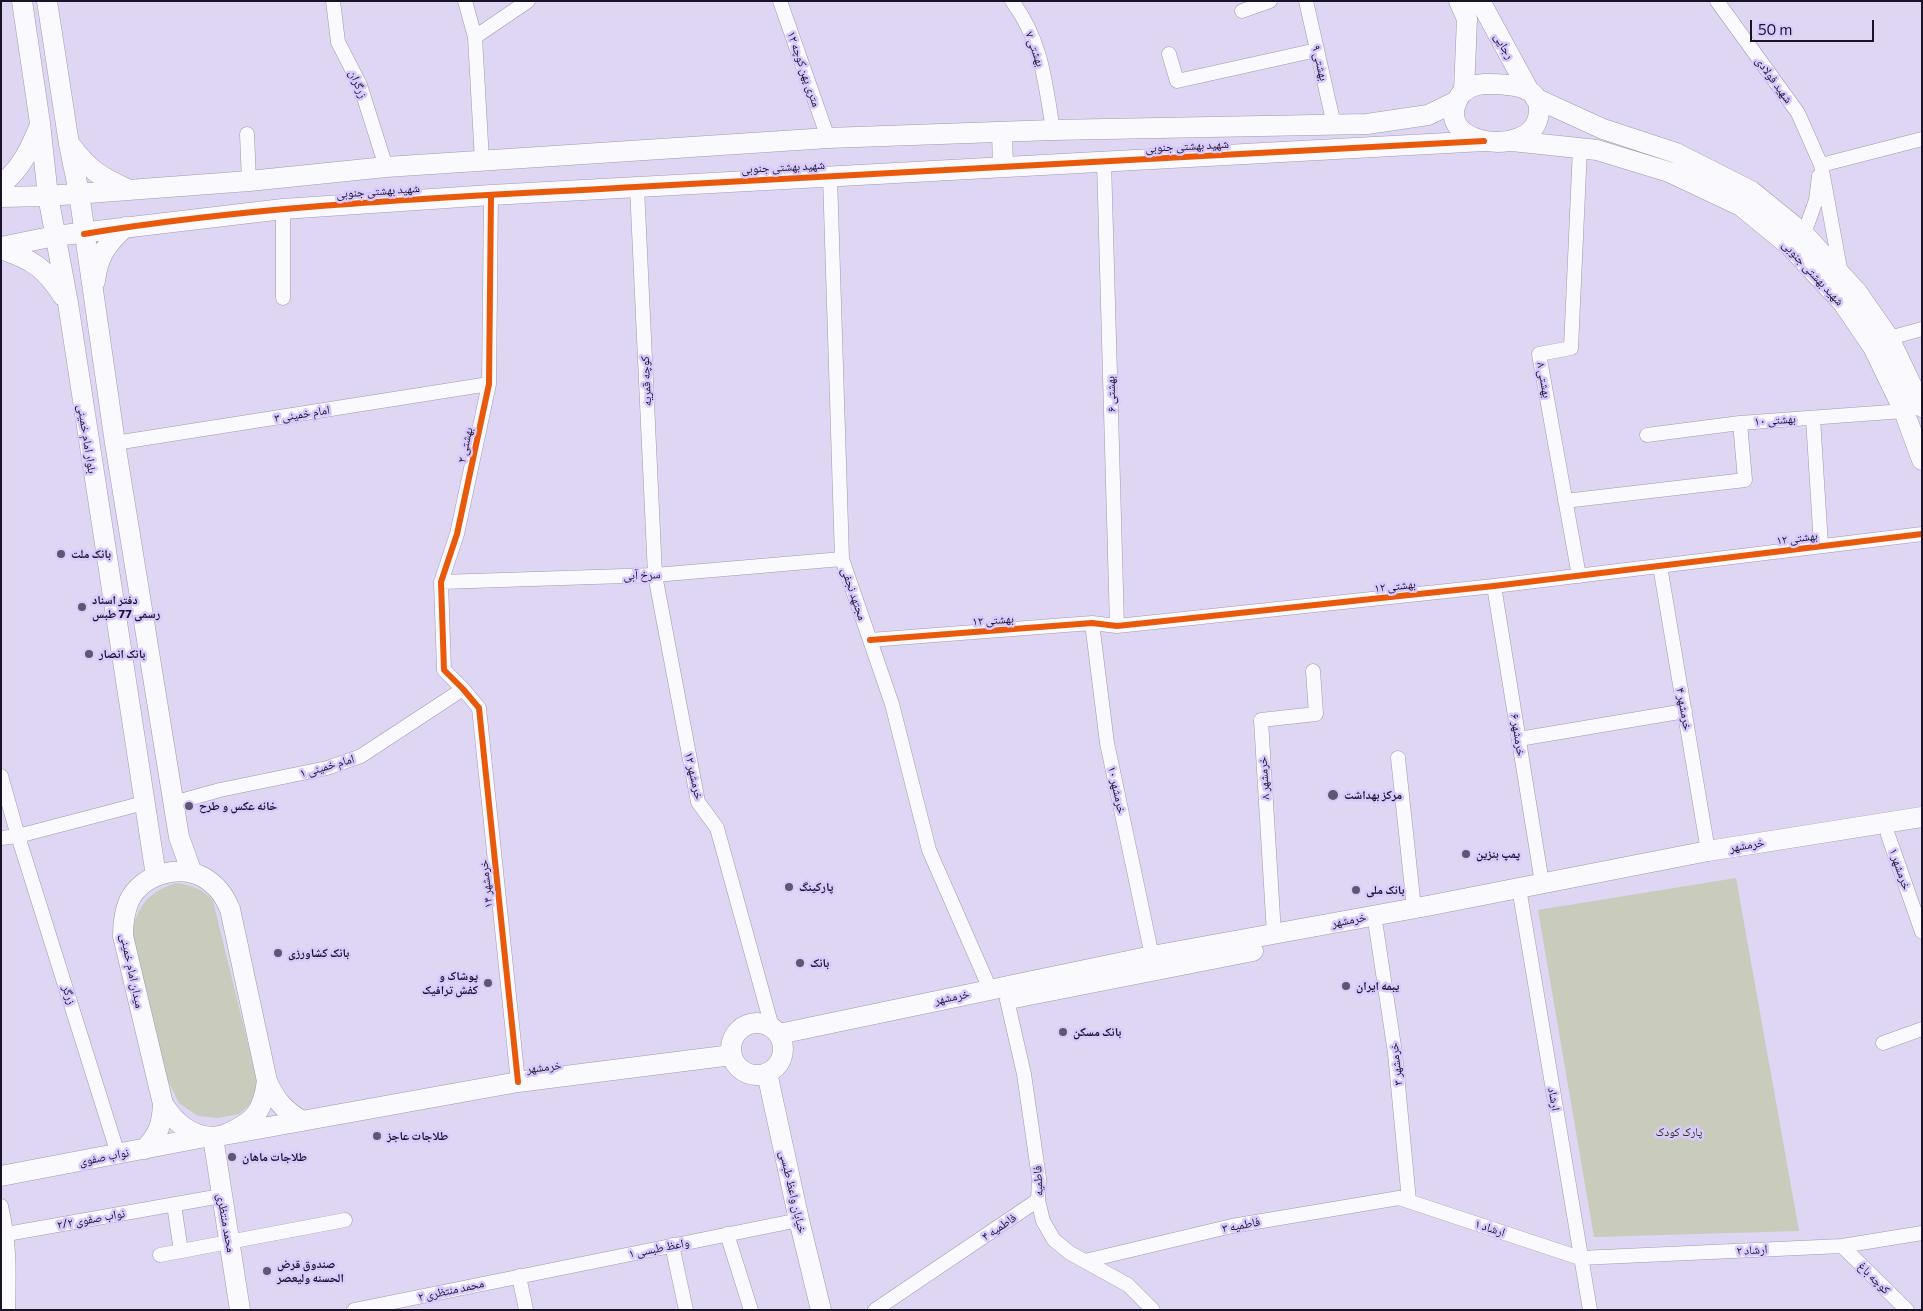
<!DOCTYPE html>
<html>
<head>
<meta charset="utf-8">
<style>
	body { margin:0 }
	#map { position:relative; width:1923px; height:1311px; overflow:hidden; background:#ded6f2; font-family:Commissioner,sans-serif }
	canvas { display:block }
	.frame { position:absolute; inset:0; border:2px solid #1a1229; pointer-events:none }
	.scale { position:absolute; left:1750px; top:20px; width:124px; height:22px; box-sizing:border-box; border:2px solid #1a1229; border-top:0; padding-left:6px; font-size:15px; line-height:18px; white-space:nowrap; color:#1a1229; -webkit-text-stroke:4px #d9cafe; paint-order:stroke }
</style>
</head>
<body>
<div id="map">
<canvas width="1923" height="1311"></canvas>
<div class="frame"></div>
<div class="scale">50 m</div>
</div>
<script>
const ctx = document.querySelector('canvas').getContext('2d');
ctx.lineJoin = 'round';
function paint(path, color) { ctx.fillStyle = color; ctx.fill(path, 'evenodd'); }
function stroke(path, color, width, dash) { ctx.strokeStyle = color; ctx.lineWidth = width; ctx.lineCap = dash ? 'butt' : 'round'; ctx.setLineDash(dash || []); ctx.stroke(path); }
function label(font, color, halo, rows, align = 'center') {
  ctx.font = font + ' Commissioner,"Noto Naskh Arabic",sans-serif'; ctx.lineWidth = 5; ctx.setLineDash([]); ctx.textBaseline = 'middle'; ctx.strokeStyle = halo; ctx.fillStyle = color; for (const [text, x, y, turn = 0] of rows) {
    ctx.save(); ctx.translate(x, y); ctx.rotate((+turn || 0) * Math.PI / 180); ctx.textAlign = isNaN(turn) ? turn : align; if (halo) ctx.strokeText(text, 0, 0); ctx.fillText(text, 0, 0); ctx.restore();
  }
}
paint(new Path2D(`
	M1736 878 1799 1231 1594 1237 1538 910Z
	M176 883C191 885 203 889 213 901L258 1085 251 1104 239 1114 218 1118 198 1116 179 1103 167 1079 132 931C139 904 149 892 176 883Z`), '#c9cbbc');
const street = new Path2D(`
	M333 1 338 42 360 85 386 167
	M465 1 475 37 482 161
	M780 1 828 138
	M1012 1C1042 41 1045 82 1053 130
	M1306 1 1334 125
	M1717 1 1798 113 1821 165 1841 274
	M1242 11 1270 1
	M475 37 528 1
	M1169 54 1177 81 1317 50
	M247 134 249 181
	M1104 161 1117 626
	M1821 165 1922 139
	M830 176 842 559 892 704 929 850 990 989
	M637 187 655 575 698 802 717 828 772 1027
	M491 195 489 384 457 534 441 582 444 670 463 689 479 708 518 1082
	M1804 234 1816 200 1819 176
	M283 298V209
	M1889 338 1922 329
	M1813 418 1821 546
	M1647 435 1740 423 1904 411
	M115 443 489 384
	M1565 501 1745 480 1740 423
	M1660 566 1708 851
	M1579 576 1539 354 1571 348 1580 148
	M441 582 655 575 842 559
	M1494 586 1542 883
	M1092 623 1107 743 1152 956
	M870 640 1092 623 1117 626 1494 586 1922 534
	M1519 739 1685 711
	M1398 758 1414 908
	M1 776 18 836 118 1154
	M173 803 220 790 327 768 361 756 463 689
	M1888 835 1922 932
	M1 838 18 836 144 803
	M1519 888 1590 1310
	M1376 927 1395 1053 1409 1201
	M1274 934 1261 720 1316 714 1313 671
	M1007 1000 1024 1074 1039 1178 1038 1200 1043 1221 1054 1240 1070 1253 1128 1285 1153 1310
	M1883 1043 1922 1029
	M174 1205 181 1251
	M1 1206C10 1244 9 1272 8 1310
	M727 1234 751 1310
	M1 1235 221 1196
	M672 1245 686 1310
	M1842 1246 1907 1310
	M160 1255 345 1220
	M1085 1261 1232 1226 1399 1198 1580 1258 1842 1246 1922 1233
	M519 1276 526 1310
	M354 1310 799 1220
	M875 1310 1038 1200`);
const secondary = new Path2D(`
	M22 1 40 123 48 196 68 303 156 876
	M47 1 69 144 79 193 115 443 179 837 192 873
	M1459 1 1467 19 1464 91
	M1480 1 1529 91
	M1484 84C1506 84 1546 83 1538 118 1529 157 1436 146 1457 101 1462 89 1472 85 1484 84Z
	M1535 98 1603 129 1676 153 1751 191 1804 234 1857 292 1889 338 1922 407
	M1002 132 1003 167
	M1512 141 1597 150 1669 172 1741 206 1791 247 1843 303 1873 347 1904 411 1922 460
	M72 147C88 169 101 177 125 188
	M1 184C21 170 31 147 40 125
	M1 197 48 196 249 181 386 167 828 138 1053 130 1367 124 1428 115 1457 101
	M1 247 55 236 283 209 491 195 1484 141
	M1 249C33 260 45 268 63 296
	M95 281C98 255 107 244 125 227
	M1014 998 1253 951
	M731 1049a26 26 0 1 1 52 0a26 26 0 1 1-52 0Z
	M779 1034 1152 956 1427 906 1708 851 1922 817
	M767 1073 799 1220 821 1310
	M267 1081C275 1100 284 1110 302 1121
	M224 1135C253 1123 263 1113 267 1081L230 909C225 898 220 889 209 881 184 862 142 873 129 901 124 913 123 924 123 936L163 1104C175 1122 189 1136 213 1137L518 1082 732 1055
	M213 1137 240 1310
	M145 1149C159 1133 162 1125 163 1104
	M1 1176 205 1137`);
stroke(street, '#a099b0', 15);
stroke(secondary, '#a099b0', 21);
stroke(street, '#faf9fd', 14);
stroke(secondary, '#faf9fd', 20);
stroke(new Path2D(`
	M491 195 489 384 457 534 441 582 444 670 463 689 479 708 518 1082
	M84 234C272 203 463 197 653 186 930 170 1207 156 1484 141
	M870 640 1092 623 1117 626 1494 586 1922 534`), '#e8590c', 6);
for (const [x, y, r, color] of [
	[61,554,5,"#5f576f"],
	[82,607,5,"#5f576f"],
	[89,654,5,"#5f576f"],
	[1333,795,6,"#5f576f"],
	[189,806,5,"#5f576f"],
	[1466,854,5,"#5f576f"],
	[789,887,5,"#5f576f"],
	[1356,890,5,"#5f576f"],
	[278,953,5,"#5f576f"],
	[800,963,5,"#5f576f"],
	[488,983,5,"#5f576f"],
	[1346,986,5,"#5f576f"],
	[1063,1032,5,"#5f576f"],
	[377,1136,5,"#5f576f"],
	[232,1157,5,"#5f576f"],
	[267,1271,5,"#5f576f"]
]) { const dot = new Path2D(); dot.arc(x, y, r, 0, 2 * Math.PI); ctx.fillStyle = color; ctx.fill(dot); stroke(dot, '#d9cafe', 2); }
label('12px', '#1a1229', '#d9cafe', [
	["رجایی",1504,46,60],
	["بهشتی ۷",1035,49,71],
	["بهشتی ۹",1320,63,77],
	["۱۲ متری پهن کوچه",804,69,71],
	["شهید فولادی",1774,80,54],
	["زرگران",358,84,67],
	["شهید بهشتی جنوبی",1187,146,-3],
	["شهید بهشتی جنوبی",783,167,-3],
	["شهید بهشتی جنوبی",378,191,-4],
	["شهید بهشتی جنوبی",1813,273,47],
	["بهشتی ۸",1544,380,80],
	["کوچه قمریه",646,381,-93],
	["بهشتی ۶",1111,394,-92],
	["امام خمینی ۳",302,414,-9],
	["بهشتی ۱۰",1775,420,-4],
	["بلوار امام خمینی",87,439,81],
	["بهشتی ۲",465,445,-78],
	["بهشتی ۱۲",1797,538,-7],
	["سرخ آبی",642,575,-2],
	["بهشتی ۱۲",1395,586,-6],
	["مجتهد نجفی",854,594,71],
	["بهشتی ۱۲",993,620,-4],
	["خرمشهر ۴",1684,709,80],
	["خرمشهر ۶",1518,735,81],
	["امام خمینی ۱",327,766,-16],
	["خرمشهر ۱۲",694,776,77],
	["خرمشهر ۸",1264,778,-94],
	["خرمشهر ۱۰",1117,790,78],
	["خرمشهر",1747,845,-10],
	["خرمشهر ۱",1900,869,71],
	["خرمشهر ۱۴",486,884,-96],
	["خرمشهر",1349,920,-11],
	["میدان امام خمینی",132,971,78],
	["زرگر",69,995,73],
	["خرمشهر",952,997,-12],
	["خرمشهر ۳",1396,1064,-96],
	["خرمشهر",544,1067,-7],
	["ارشاد",1554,1099,80],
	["نواب صفوی",104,1157,-11],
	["فاطمیه",1038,1181,-93],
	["خیابان واعظ طبسی",793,1192,77],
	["نواب صفوی ۲/۲",91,1219,-10],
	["محمد منتظری",226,1223,80],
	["فاطمیه ۳",1241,1225,-11],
	["فاطمیه ۴",999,1227,-34],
	["ارشاد ۱",1490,1228,18],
	["واعظ طبسی ۱",659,1248,-11],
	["ارشاد ۲",1752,1250,-3],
	["کوچه باغ",1874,1278,45],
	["محمد منتظری ۲",451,1290,-12]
]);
label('bold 12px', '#1a1229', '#d9cafe', [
	["بانک ملت",71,554],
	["دفتر اسناد",92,600],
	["رسمی 77 طبس",92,614],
	["بانک انصار",99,654],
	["مرکز بهداشت",1344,795],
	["خانه عکس و طرح",199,806],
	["پمپ بنزین",1476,854],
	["پارکینگ",799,887],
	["بانک ملی",1366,890],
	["بانک کشاورزی",288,953],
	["بانک",810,963],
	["پوشاک و",478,976,"right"],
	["کفش ترافیک",478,990,"right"],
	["یبمه ایران",1356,986],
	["بانک مسکن",1073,1032],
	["طلاجات عاجز",387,1136],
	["طلاجات ماهان",242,1157],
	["صندوق قرض",277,1264],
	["الحسنه ولیعصر",277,1278]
], 'left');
label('12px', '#2c320d', '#d9cafe', [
	["پارک کودک",1679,1132]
]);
</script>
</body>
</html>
